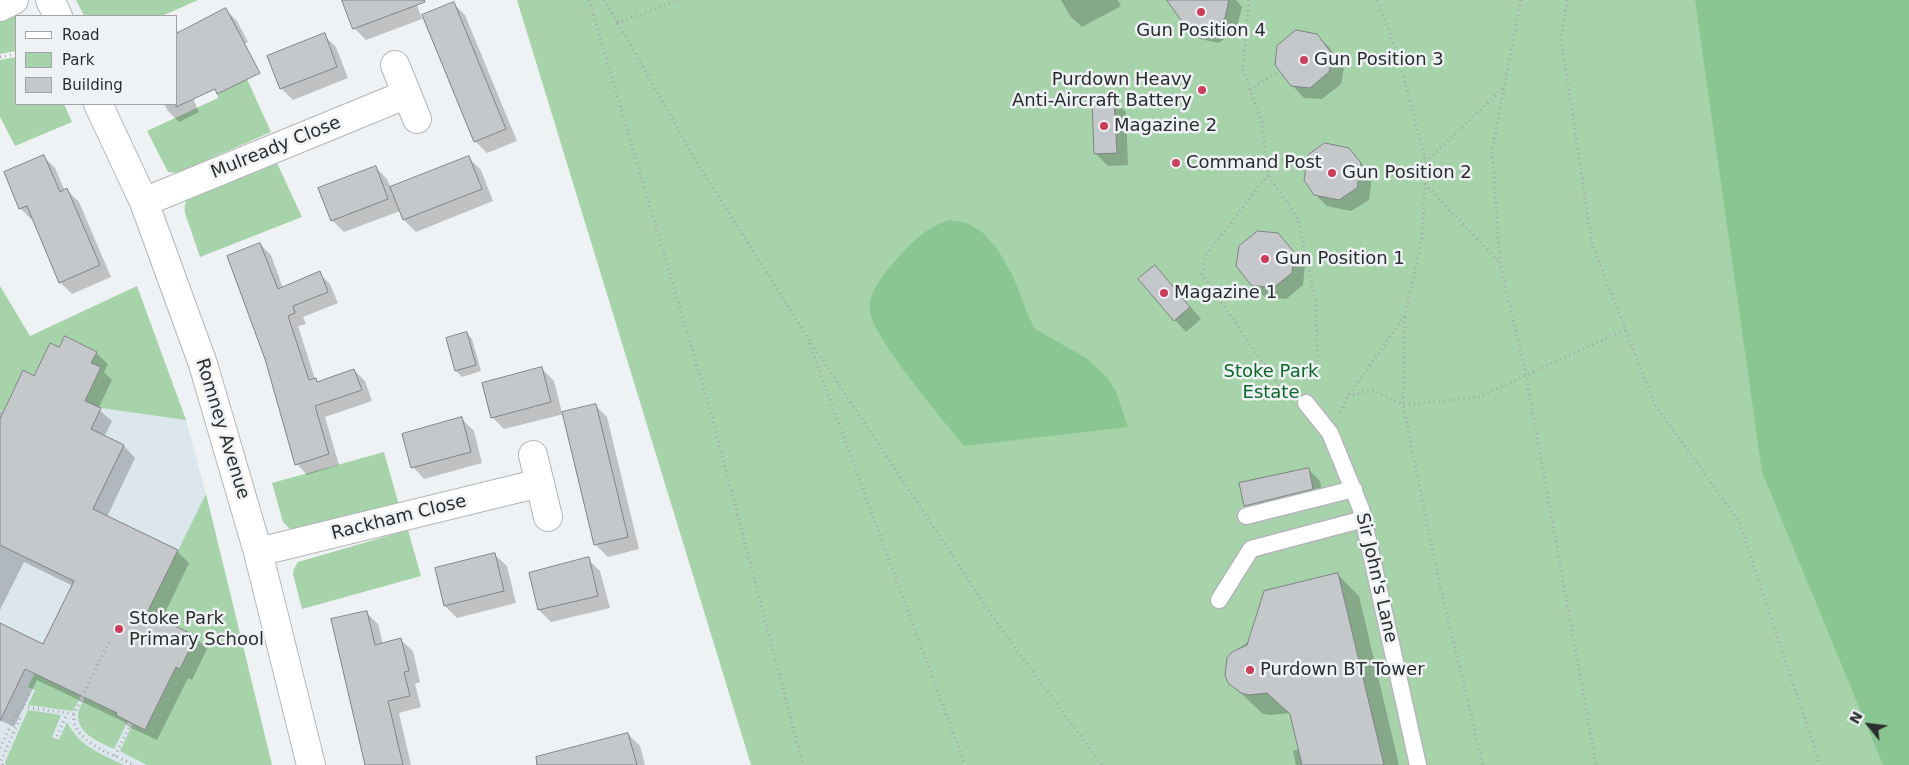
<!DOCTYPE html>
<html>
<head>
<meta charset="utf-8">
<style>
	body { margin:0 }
	#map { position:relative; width:1909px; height:765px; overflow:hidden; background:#eff2f4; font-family:"DejaVu Sans",sans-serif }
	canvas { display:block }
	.legend { position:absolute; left:15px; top:15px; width:162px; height:90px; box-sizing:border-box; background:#eff2f4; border:1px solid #a1a3a5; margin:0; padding:6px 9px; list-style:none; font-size:15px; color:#2c2d2e }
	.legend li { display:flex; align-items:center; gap:10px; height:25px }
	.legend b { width:25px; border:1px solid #a1a3a5 }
	.north { position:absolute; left:1844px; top:700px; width:50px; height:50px; -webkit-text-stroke:4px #eff2f4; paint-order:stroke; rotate:299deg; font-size:14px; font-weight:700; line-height:20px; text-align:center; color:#2c2d2e }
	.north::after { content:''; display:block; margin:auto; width:18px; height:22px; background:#2c2d2e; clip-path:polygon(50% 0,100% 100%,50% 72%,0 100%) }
</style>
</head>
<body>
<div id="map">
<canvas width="1909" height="765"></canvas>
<ul class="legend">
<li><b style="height:6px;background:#fff"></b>Road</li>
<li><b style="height:14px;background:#a6d3aa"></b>Park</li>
<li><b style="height:14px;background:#c5c8ca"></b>Building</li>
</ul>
<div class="north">N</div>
</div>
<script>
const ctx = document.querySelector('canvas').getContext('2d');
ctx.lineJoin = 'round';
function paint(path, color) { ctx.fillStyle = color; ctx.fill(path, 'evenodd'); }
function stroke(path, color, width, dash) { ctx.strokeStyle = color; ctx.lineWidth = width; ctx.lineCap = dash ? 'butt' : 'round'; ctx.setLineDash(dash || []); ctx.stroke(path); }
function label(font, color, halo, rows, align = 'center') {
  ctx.font = font + ' "DejaVu Sans",sans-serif'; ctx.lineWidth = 5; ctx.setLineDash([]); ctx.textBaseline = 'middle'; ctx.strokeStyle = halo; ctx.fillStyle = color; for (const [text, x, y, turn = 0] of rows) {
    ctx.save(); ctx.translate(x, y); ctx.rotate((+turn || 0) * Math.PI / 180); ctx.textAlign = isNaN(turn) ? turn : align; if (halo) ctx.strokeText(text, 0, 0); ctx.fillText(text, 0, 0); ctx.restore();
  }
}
paint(new Path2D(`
	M0 286 30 336 137 286 186 420 206 494 272 765H0Z`), '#dce6ed');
paint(new Path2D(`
	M76 0H198L162 16H84Z
	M517 0H1909V765H751Z
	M15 14 22 16H16V51L0 54V19Z
	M16 57V104H64L72 122 15 146 0 117V60Z
	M247 79 271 132 177 173 168 172 147 131 218 98 217 94Z
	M277 163 302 217 200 257 185 213C184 204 185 201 192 195Z
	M0 286 30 336 137 286 186 420 101 408 85 401 100 367 91 363 97 352 65 336 59 347 50 343 34 376 23 370 3 412 0 410Z
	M384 452 399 505 291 530 283 522 272 483Z
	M206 494 272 765H147L120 751 133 724 137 671 116 715 128 721 114 749C97 741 73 732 79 709L111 643 131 646 180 669 196 636 147 613Z
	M408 530 421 576 302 609 293 574 294 569 298 562Z
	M35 673 81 696 73 711 28 705 35 690 28 687Z
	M28 710 61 715 52 737 59 740 67 722C79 746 101 754 124 765H6L5 762Z`), '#a6d3aa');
paint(new Path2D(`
	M1695 0H1909V765H1883L1762 472Z
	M949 220 967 223 982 232 998 250 1013 276 1028 315 1035 329 1086 358 1107 377 1116 392 1128 427 964 446C945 422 872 337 870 311 868 293 883 275 895 261 911 243 925 228 949 220Z`), '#89c691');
paint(new Path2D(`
	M344 0H415L422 19 366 40 354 28Z
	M1061 0H1118L1121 6 1082 27 1070 16Z
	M1174 0H1236L1242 7 1236 30 1219 43 1200 39 1188 27Z
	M453 3 465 15 517 141 487 153 475 141Z
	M226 10 237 21 248 42 183 75 199 112 179 122 168 111 164 104H176V29L179 33Z
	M324 35 336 47 348 78 293 100 281 88Z
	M1316 35 1329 47 1344 68 1341 84 1322 99 1304 98 1292 85Z
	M1114 100 1126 112 1128 165 1108 166 1096 154Z
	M1349 149 1372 176 1369 200 1351 211 1327 206 1315 194Z
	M43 156 55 168 65 191 67 190 79 202 111 277 72 294 60 282 34 220H32L20 208Z
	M469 158 481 170 493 201 416 232 404 220 400 211 344 232 332 220 375 167 387 179 391 188Z
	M1278 234 1305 265 1303 285 1286 299 1265 297 1252 285Z
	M260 244 271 255 283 288 319 273 330 284 338 303 303 317 306 324 298 326 315 379 319 383 354 370 365 381 372 401 325 417 339 465 307 475 297 464Z
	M1155 266 1201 319 1186 332 1175 320Z
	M467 333 472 339 481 371 462 377 456 371 447 339Z
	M60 349 96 353 108 364 104 372 112 380 98 409 112 421 104 437 124 446 135 458 107 517 177 551 189 563 161 621 195 637 207 649 192 680 188 678 157 740 129 727 124 722 37 680 14 727 0 720V625L44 646 73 586 24 562 0 610V411L4 413Z
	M542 369 554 381 562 413 595 405 607 417 639 549 608 557 596 545 564 414 504 429 492 417Z
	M462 419 474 431 482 463 424 479 413 467Z
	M1308 469 1320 481 1324 501 1257 518 1245 506Z
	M495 555 507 566 516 603 457 618 445 606 436 569Z
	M588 559 600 571 610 608 551 622 539 610 530 574Z
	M1338 575 1359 596 1399 765H1296L1293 751 1300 749 1292 716 1290 713 1271 715 1263 714 1229 682 1233 653Z
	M366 612 378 624 383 644 401 640 413 651 420 682 415 684 421 707 399 713 411 765H367Z
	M628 734 640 746 645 765H551Z`), '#0003');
const building = new Path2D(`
	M342 0H424L425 2 353 29Z
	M1167 0H1229L1225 18 1206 31 1187 28Z
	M454 2 506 129 474 142 422 15Z
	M226 8 260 73 217 94 215 89 176 107V34Z
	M1296 30 1317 34 1333 55 1329 72 1310 88 1291 86 1275 65 1277 46Z
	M325 33 337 67 280 89 267 56Z
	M1114 99 1117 153 1094 154 1092 100Z
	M1325 143 1349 148 1361 163 1357 188 1339 200 1314 195 1304 180 1308 155Z
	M44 155 60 192 67 188 100 265 59 283 27 206 19 209 4 172Z
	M469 156 482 189 403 220 390 187Z
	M376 166 388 199 331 221 318 188Z
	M1258 231 1278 233 1294 252 1292 273 1273 288 1251 285 1236 266 1239 246Z
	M260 243 278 289 320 271 328 292 293 306 295 313 288 316 309 380 316 378 317 382 354 369 362 390 315 406 329 454 295 465 265 359 227 256Z
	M1155 265 1190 307 1174 321 1138 279Z
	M467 332 476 365 455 371 446 338Z
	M65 336 97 352 91 363 101 367 85 401 101 408 91 429 124 445 93 509 178 550 147 613 196 636 180 669 176 667 145 730 116 715 117 713 25 669 0 721V623L43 644 74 581 0 545V419L23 370 34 376 50 343 59 347Z
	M542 367 551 402 491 418 482 383Z
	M596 404 628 537 594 545 562 412Z
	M462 417 471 452 411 468 402 434Z
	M1309 468 1313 489 1244 506 1239 483Z
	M495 553 504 591 444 606 435 568Z
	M589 557 598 596 538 610 529 573Z
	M1338 573 1384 765H1302L1290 714 1267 693 1249 695 1241 693 1228 683 1225 675 1227 658 1232 652 1247 645 1264 591Z
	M367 611 375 645 401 638 409 671 404 672 410 696 388 701 403 765H365L331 619Z
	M628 733 637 765H537L536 757Z`);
paint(building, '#c5c8ca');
stroke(building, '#808385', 1);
const lane = new Path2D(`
	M1306 403 1330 433 1361 509 1418 765
	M1246 516 1354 489
	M1219 600 1251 549 1364 519`);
const street = new Path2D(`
	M50 0 58 16
	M0 7 14 0
	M395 65 417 119
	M98 104 144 202 203 364 258 552 311 765
	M144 202 407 94
	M533 455 548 517
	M258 552 540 483`);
stroke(lane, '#b3b6b8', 19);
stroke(street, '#b3b6b8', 30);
stroke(new Path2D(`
	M589 0 711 413 803 765
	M604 0 618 23
	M679 0 618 23 696 161 808 338 1001 629 1102 765
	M1249 0 1243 70 1262 123 1268 175 1298 219 1316 305 1318 375 1314 384
	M1521 0 1492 150 1500 263 1526 375 1596 765
	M1567 0 1561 38 1592 244 1655 405 1739 521 1820 765
	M0 57 16 54
	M1250 90 1279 70
	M1267 157 1306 165
	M1426 162 1505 86
	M1268 175 1206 255 1202 274 1285 395
	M1425 184 1500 263
	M1405 317 1403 405 1439 582 1483 765
	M809 343 965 765
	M1348 396 1372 390 1403 405 1479 397 1626 329
	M1340 412 1348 396 1405 316 1422 237 1426 162 1396 50 1377 0
	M109 642 74 714C70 742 115 755 134 765
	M23 707 74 714
	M57 736 67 714
	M0 748 15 716 23 707 30 692
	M115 756 131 723
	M3 765 1 761 20 718 15 716`), '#a5a7a9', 3, [1, 4]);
stroke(lane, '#fff', 16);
stroke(street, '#fff', 28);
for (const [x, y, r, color] of [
	[1201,12,5,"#ce3e5c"],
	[1304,60,5,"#ce3e5c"],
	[1202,90,5,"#ce3e5c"],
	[1104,126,5,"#ce3e5c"],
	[1176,163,5,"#ce3e5c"],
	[1332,173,5,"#ce3e5c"],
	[1265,259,5,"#ce3e5c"],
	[1164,293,5,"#ce3e5c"],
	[119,629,5,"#ce3e5c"],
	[1250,670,5,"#ce3e5c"]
]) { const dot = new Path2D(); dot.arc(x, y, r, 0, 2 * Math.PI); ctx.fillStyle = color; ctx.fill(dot); stroke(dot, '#eff2f4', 2); }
label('18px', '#2c2d2e', '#eff2f4', [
	["Gun Position 4",1201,31,"center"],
	["Gun Position 3",1314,60],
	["Purdown Heavy",1192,80,"right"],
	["Anti-Aircraft Battery",1192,101,"right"],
	["Magazine 2",1114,126],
	["Command Post",1186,163],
	["Gun Position 2",1342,173],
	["Gun Position 1",1275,259],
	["Magazine 1",1174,293],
	["Stoke Park",129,619],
	["Primary School",129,640],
	["Purdown BT Tower",1260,670]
], 'left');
label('18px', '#2c2d2e', '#eff2f4', [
	["Mulready Close",276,148,-22],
	["Romney Avenue",222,429,73],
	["Rackham Close",399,518,-14],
	["Sir John's Lane",1376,578,77]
]);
label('18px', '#0b6828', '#eff2f4', [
	["Stoke Park",1271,372],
	["Estate",1271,393]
]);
</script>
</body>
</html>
